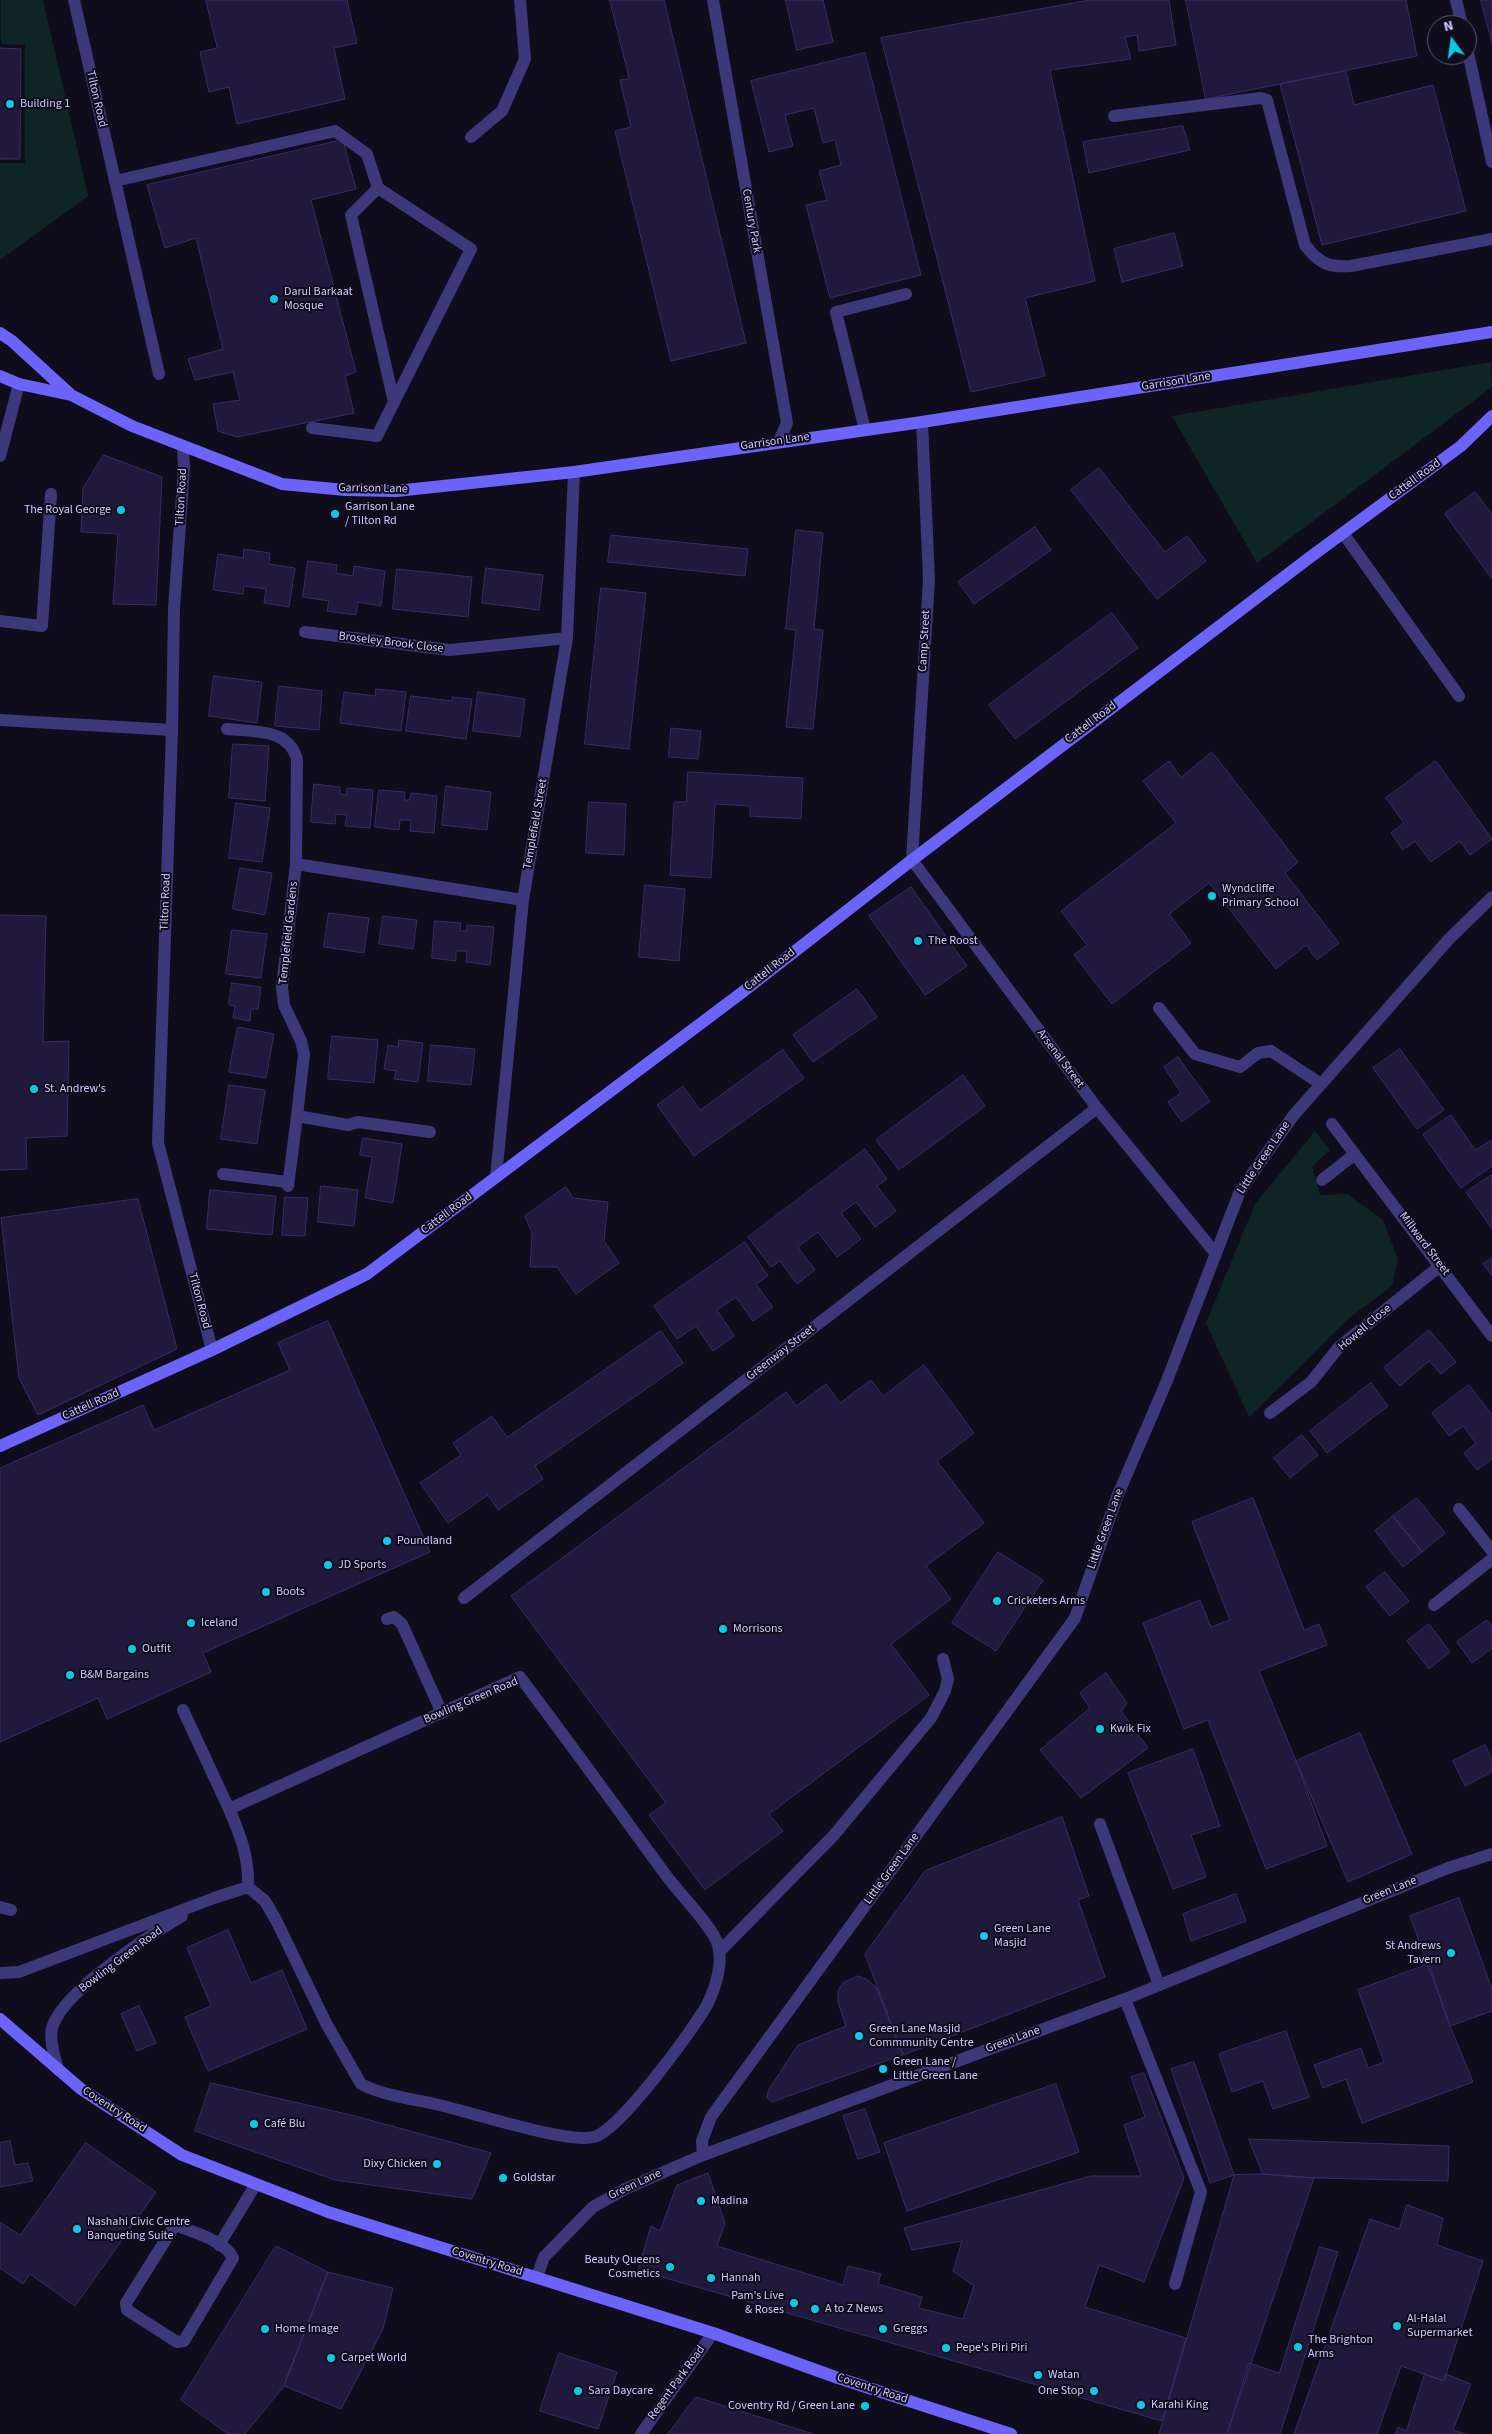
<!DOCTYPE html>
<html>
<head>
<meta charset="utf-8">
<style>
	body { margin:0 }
	#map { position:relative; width:1492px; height:2434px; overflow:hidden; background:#0f0c1c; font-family:"Source Sans 3",sans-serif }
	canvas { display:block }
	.north { position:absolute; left:1427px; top:15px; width:50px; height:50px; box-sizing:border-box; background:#0f0c1c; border:1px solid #5c5776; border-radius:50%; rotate:346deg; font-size:14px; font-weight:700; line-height:20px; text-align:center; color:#d0c8fd }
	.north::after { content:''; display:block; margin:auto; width:18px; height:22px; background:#08cbe9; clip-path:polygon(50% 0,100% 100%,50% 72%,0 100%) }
</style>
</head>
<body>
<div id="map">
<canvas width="1492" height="2434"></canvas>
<div class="north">N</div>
</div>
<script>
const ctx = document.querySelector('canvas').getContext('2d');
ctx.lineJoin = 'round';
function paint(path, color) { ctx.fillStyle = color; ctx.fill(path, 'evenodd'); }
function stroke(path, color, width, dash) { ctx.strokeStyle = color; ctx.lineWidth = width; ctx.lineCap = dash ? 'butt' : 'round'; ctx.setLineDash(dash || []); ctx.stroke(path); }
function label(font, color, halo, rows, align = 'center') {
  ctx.font = font + ' "Source Sans 3",sans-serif'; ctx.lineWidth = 4; ctx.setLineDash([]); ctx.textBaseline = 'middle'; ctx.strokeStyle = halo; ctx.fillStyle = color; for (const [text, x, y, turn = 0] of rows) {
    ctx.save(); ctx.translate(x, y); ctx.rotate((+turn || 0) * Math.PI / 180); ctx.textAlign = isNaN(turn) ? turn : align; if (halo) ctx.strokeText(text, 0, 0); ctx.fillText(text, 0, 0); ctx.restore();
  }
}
paint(new Path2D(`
	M1 0H43L88 196 0 260V163H25V45L1 44Z
	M1491 362 1492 387 1257 563 1172 416Z
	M1315 1131 1330 1150 1312 1167 1320 1195 1347 1194 1383 1220 1398 1259 1392 1286 1348 1319 1249 1417 1206 1323 1255 1204Z`), '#0f2525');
const building = new Path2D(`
	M206 0H347L357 43 334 48 345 99 237 124 229 87 209 92 200 52 217 48Z
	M610 0H664L746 343 671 361 615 131 631 127 620 80 629 79Z
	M786 0H823L833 42 797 50Z
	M1090 0H1169L1176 45 1139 51 1137 35 1125 37 1131 59 1050 70 1095 281 1025 298 1045 376 971 392 881 38Z
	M1186 0H1406L1417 56 1206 99Z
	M1481 0H1492V43Z
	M0 48 21 49 20 159H0Z
	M865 53 921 275 830 298 806 205 827 200 819 171 841 165 835 140 823 143 814 108 785 115 793 146 769 152 751 81Z
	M1346 71 1354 105 1433 85 1466 211 1322 245 1280 84Z
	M1183 126 1190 150 1089 173 1083 142Z
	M343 140 356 189 311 200 356 372 345 376 354 413 237 437 218 431 213 404 240 400 233 372 195 380 188 359 223 349 196 238 165 248 147 185Z
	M1174 233 1183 266 1122 282 1114 249Z
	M104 455 162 477 156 605 113 604 118 534 81 532 83 488Z
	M1099 468 1165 552 1187 536 1206 561 1157 599 1071 490Z
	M1475 492 1492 514V579L1445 514Z
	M1035 527 1051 550 974 604 958 582Z
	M796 530 823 533 814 629 823 630 813 729 786 727 796 630 786 629Z
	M611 535 748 549 745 576 608 562Z
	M244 549 270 553 269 564 295 568 289 607 264 603 266 589 244 586 243 594 213 590 218 554 243 558Z
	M308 561 337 565 336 573 353 576 354 566 385 571 381 606 358 602 356 615 327 611 329 601 303 597Z
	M486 568 543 575 539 610 482 603Z
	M397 569 472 577 468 617 393 609Z
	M601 588 646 593 629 749 585 744Z
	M1112 613 1138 648 1015 739 989 705Z
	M214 676 262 682 257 723 209 716Z
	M279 686 322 691 319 730 275 726Z
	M376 689 406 692 401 731 340 723 344 692 375 696Z
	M478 692 525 699 520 737 473 731Z
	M411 696 452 701V697L472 699 466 739 406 731Z
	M671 728 701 731 698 759 669 757Z
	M233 744 269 746 265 801 229 798Z
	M1212 752 1298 862 1285 873 1339 943 1317 960 1306 945 1276 969 1209 883 1169 914 1191 943 1112 1004 1074 955 1087 945 1061 911 1176 823 1143 781 1169 761 1181 777Z
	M1436 761 1492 839 1470 855 1460 841 1431 862 1415 841 1403 850 1391 833 1404 823 1386 798Z
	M688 772 803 778 801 819 750 816V806L715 804 711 878 670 875 674 802H686Z
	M314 784 340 787V794L346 795 347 788 373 790 370 828 345 826 347 815 336 814 335 824 311 822Z
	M446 786 491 792 487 830 442 825Z
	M379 790 405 792 404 800H410L411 793 437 796 434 833 410 831 411 820H400L399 830 375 827Z
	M589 802 626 804 624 855 586 853Z
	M236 803 270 808 262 862 229 858Z
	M240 868 272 873 265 915 233 909Z
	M645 885 685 889 679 961 639 957Z
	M911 887 967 966 925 995 869 916Z
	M329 913 369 918 364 953 324 947Z
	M0 915 46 916 43 1042 69 1041 67 1136 26 1138 27 1169 0 1170Z
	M383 916 417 920 413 949 379 944Z
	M435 921 461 923 460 931H467V925L494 927 490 965 466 962 467 951H456V961L432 958Z
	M232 930 267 934 261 978 226 974Z
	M232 983 261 987 258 1009H251L250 1021 233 1018 235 1006 229 1005Z
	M857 989 877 1017 813 1062 793 1035Z
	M238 1027 274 1034 266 1078 229 1072Z
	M332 1036 378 1040 374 1083 328 1079Z
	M399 1040 423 1043 418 1082 394 1079 396 1071 384 1069 388 1045 398 1047Z
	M431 1045 475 1049 471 1085 428 1081Z
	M1400 1049 1444 1110 1417 1129 1373 1068Z
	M783 1050 804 1078 694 1156 657 1105 683 1086 700 1110Z
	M1178 1057 1210 1101 1182 1122 1168 1102 1181 1093 1164 1067Z
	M963 1075 985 1106 899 1170 876 1140Z
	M229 1085 265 1090 257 1144 221 1139Z
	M1451 1115 1475 1150 1492 1140V1166L1461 1188 1423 1135Z
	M363 1138 402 1144 393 1203 365 1198 372 1157 360 1155Z
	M865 1149 887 1179 877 1186 896 1211 875 1227 856 1202 841 1213 861 1239 837 1257 818 1232 798 1247 815 1270 797 1284 780 1261 771 1267 748 1237Z
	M1492 1175V1229L1466 1192Z
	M321 1186 358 1190 354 1226 318 1222Z
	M566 1187 573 1198 608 1202 604 1241 619 1263 576 1294 557 1267H530L532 1233 525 1216Z
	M210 1190 276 1196 272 1235 207 1229Z
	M285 1197 308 1198 305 1236 282 1235Z
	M138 1199 177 1349 38 1415 19 1378 1 1218Z
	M745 1242 768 1276 756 1284 773 1307 753 1321 736 1297 717 1310 734 1336 713 1351 696 1326 677 1339 654 1306Z
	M1492 1258V1276L1483 1264Z
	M328 1321 430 1552 203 1653 211 1672 107 1719 98 1698 0 1742V1468L143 1405 154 1430 290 1370 278 1343Z
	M1429 1330 1456 1362 1441 1374 1429 1361 1400 1386 1384 1368Z
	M661 1331 683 1363 535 1466 543 1479 498 1510 488 1495 448 1523 420 1483 461 1455 453 1443 492 1416 507 1437Z
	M924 1365 974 1433 937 1461 984 1523 926 1566 951 1599 891 1644 929 1695 769 1814 783 1831 705 1890 649 1815 666 1803 511 1596 786 1392 796 1406 826 1384 840 1403 871 1380 883 1396Z
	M1371 1383 1388 1406 1327 1453 1310 1431Z
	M1469 1385 1492 1415V1459L1477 1470 1464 1453 1476 1443 1463 1426 1449 1436 1432 1413Z
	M1302 1435 1318 1455 1290 1478 1274 1458Z
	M1253 1498 1304 1630 1319 1624 1327 1645 1259 1671 1296 1761 1327 1846 1266 1869 1208 1720 1184 1729 1143 1623 1200 1600 1211 1627 1230 1620 1192 1522Z
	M1417 1498 1445 1533 1422 1552 1393 1516Z
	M1393 1516 1422 1552 1403 1567 1375 1531Z
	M998 1552 1043 1580 996 1651 952 1623Z
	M1385 1572 1409 1601 1390 1616 1366 1587Z
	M1487 1620 1492 1626V1648L1472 1663 1457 1642Z
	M1429 1624 1450 1652 1429 1669 1407 1641Z
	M1106 1673 1127 1703 1121 1711 1148 1748 1081 1798 1040 1750 1090 1708 1080 1693Z
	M1360 1733 1412 1854 1348 1882 1296 1761Z
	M1485 1745 1492 1759V1772L1465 1786 1453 1761Z
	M1193 1749 1220 1826 1191 1835 1206 1877 1173 1889 1128 1773Z
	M1062 1817 1089 1896 1078 1900 1105 1977 903 2055 865 1954 925 1871Z
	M1236 1894 1246 1921 1191 1941 1183 1914Z
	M1459 1898 1492 1989V2011L1450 2026 1410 1916Z
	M228 1930 251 1983 282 1970 307 2029 208 2071 185 2017 211 2006 187 1948Z
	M1429 1964 1450 2026 1473 2082 1362 2123 1346 2079 1323 2088 1314 2065 1361 2048 1368 2068 1384 2062 1358 1990Z
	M858 1976 866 1979 876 1987 903 2055 772 2102 767 2098 768 2091 798 2045 846 2026 838 2002V1991L843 1983Z
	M139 2006 156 2043 137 2051 121 2014Z
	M1286 2031 1309 2097 1273 2109 1263 2081 1232 2092 1219 2054Z
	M1194 2062 1234 2175 1210 2183 1171 2069Z
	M1144 2073 1184 2178 1144 2282 1099 2265 1085 2307 1186 2338 1162 2421 638 2270 651 2226 660 2231 677 2185 708 2173 725 2223 717 2246 843 2285 848 2266 881 2274 878 2284 922 2297 919 2308 963 2319 974 2286 953 2271 962 2241 912 2250 904 2228 1091 2176H1141L1124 2125 1145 2117 1131 2077Z
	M211 2083 351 2115 491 2153 472 2199 335 2180 195 2131Z
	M1056 2084 1079 2152 907 2211 884 2143Z
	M865 2109 880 2152 858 2159 843 2116Z
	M1249 2139 1449 2146 1448 2181 1314 2178 1263 2174Z
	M10 2141 15 2165 28 2163 33 2181 0 2187V2143Z
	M86 2143 156 2192 75 2306 30 2274 23 2284 0 2268V2222L20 2235Z
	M1263 2174 1314 2178 1227 2434H1159L1234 2175Z
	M1407 2205 1443 2218 1437 2245 1483 2261 1444 2381 1401 2366 1377 2434H1294L1370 2219 1399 2229Z
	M276 2246 328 2272 284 2386 245 2434H228L181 2400Z
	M1320 2247 1338 2252 1280 2434H1227L1249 2363 1279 2373Z
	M328 2272 393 2288 383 2329 341 2409 284 2386Z
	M559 2353 617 2372 598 2429 540 2411Z
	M1425 2374 1444 2381 1446 2374 1471 2384 1453 2430 1466 2434H1395L1398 2427 1406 2431Z
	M696 2397 813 2434H668Z`);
paint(building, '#21193c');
stroke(building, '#392b67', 1);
stroke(new Path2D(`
	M713 0 787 423 779 441
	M1114 116 1261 98 1267 100 1305 245C1319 263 1328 268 1351 266L1492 239
	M471 137 502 111 525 59 520 0
	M115 181 335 131 367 154 378 188 471 249 377 436 312 428
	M378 188 351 215 394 402
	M865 430 836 312 906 294
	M0 456 19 384
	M1343 533 1459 696
	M0 621 42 626 51 494
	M0 720 172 730
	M1159 1008 1195 1054 1240 1067 1258 1053 1271 1051 1321 1084
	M348 1125 358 1122 430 1132
	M223 1174 288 1182
	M387 1619 394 1617 402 1624 442 1713
	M183 1710 229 1809
	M1100 1824 1159 1985
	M0 1907 11 1910
	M719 1952 834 1835 931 1718 945 1691 948 1679 943 1659
	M0 1973 19 1972 214 1898 248 1887C249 1858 241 1836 229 1809L520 1677C569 1742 617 1808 665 1874 678 1892 710 1924 717 1942 724 1961 716 1987 707 2005 692 2031 620 2130 594 2137 569 2144 470 2112 439 2105 414 2099 384 2096 361 2084L326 2023 276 1920 265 1901 248 1887
	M1125 1999 1201 2192 1175 2284
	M58 2070C55 2057 48 2038 53 2025 66 1990 148 1936 182 1916
	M178 2226C195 2233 225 2241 233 2258L184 2341 177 2342 127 2310 126 2303 173 2228Z
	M219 2245 256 2184`), '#3d3879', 12);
stroke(new Path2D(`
	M74 0 159 374
	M1456 0 1462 25
	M1467 48 1492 162
	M922 422 929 579 912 860 1097 1108 1216 1254
	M183 447 184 467 174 609 172 730 158 1143 212 1350
	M305 632 450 650 567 638
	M227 729C254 732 288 728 297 759L296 864 282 987 284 1005 301 1041 304 1054 297 1116
	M296 864 523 900
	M1332 1124 1492 1336
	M496 1177 523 900 567 638 574 472
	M1322 1180 1355 1154
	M288 1186 297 1116 348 1125
	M1270 1413 1311 1382 1339 1347 1440 1266
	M1459 1509 1492 1551
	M464 1598 1097 1108
	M1434 1605 1492 1559
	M703 2155 702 2141 711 2117 1075 1618 1117 1497 1166 1383 1240 1191 1293 1116 1449 939 1492 897
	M537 2277 544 2257 593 2207 625 2189 703 2155 1125 1999 1448 1868 1492 1854
	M641 2434 713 2333`), '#3d3879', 12);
stroke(new Path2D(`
	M0 333 12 341 71 395
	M0 376 19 384 71 395 132 426 282 484 345 490 396 491 574 472 922 422 1492 332
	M0 1446 212 1350 367 1274 740 994 912 860 1309 558 1461 446 1492 416
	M0 2019 81 2089 182 2155 328 2212 713 2333 838 2378 1011 2434`), '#6c63fa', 12);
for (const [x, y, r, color] of [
	[10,104,5,"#08cbe9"],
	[274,299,5,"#08cbe9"],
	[121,510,5,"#08cbe9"],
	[335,514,5,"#08cbe9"],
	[1212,896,5,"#08cbe9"],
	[918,941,5,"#08cbe9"],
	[34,1089,5,"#08cbe9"],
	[387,1541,5,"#08cbe9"],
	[328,1565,5,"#08cbe9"],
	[266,1592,5,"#08cbe9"],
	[997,1601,5,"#08cbe9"],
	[191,1623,5,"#08cbe9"],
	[723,1629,5,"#08cbe9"],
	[132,1649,5,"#08cbe9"],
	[70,1675,5,"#08cbe9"],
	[1100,1729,5,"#08cbe9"],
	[984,1936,5,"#08cbe9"],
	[1451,1953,5,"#08cbe9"],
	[859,2036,5,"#08cbe9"],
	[883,2069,5,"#08cbe9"],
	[254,2124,5,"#08cbe9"],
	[437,2164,5,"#08cbe9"],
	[503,2178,5,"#08cbe9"],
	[701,2201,5,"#08cbe9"],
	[77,2229,5,"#08cbe9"],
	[670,2267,5,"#08cbe9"],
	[711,2278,5,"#08cbe9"],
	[794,2303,5,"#08cbe9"],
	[815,2309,5,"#08cbe9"],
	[1397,2326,5,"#08cbe9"],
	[265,2329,5,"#08cbe9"],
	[883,2329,5,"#08cbe9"],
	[1298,2347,5,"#08cbe9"],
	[946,2348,5,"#08cbe9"],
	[331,2358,5,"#08cbe9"],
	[1038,2375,5,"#08cbe9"],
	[578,2391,5,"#08cbe9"],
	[1094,2391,5,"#08cbe9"],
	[1141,2405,5,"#08cbe9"],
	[865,2406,5,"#08cbe9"]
]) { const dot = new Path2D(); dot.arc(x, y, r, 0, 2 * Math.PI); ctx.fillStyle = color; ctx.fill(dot); stroke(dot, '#0f0c1c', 2); }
label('12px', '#d0c8fd', '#0f0c1c', [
	["Tilton Road",96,99,77],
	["Century Park",751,221,80],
	["Garrison Lane",1176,382,-9],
	["Garrison Lane",775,442,-8],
	["Cattell Road",1415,480,-36],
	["Garrison Lane",373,489,1],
	["Tilton Road",182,497,-87],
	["Camp Street",925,641,-87],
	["Broseley Brook Close",391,643,7],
	["Cattell Road",1091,723,-37],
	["Templefield Street",536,824,-80],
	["Tilton Road",166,902,-88],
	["Templefield Gardens",289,933,-84],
	["Cattell Road",770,970,-38],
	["Arsenal Street",1060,1059,53],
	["Little Green Lane",1264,1158,-56],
	["Cattell Road",447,1214,-37],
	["Millward Street",1424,1244,53],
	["Tilton Road",199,1301,75],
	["Howell Close",1365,1328,-40],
	["Greenway Street",781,1353,-38],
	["Cattell Road",91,1405,-24],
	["Little Green Lane",1106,1529,-70],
	["Bowling Green Road",471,1701,-23],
	["Little Green Lane",892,1869,-54],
	["Green Lane",1390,1891,-22],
	["Bowling Green Road",121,1960,-37],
	["Green Lane",1013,2040,-20],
	["Coventry Road",114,2110,33],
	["Green Lane",635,2185,-25],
	["Coventry Road",487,2262,17],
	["Regent Park Road",677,2383,-54],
	["Coventry Road",872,2389,18]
]);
label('12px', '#d0c8fd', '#0f0c1c', [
	["Building 1",20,104],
	["Darul Barkaat",284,292],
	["Mosque",284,306],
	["Garrison Lane",345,507],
	["/ Tilton Rd",345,521],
	["The Royal George",111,510,"right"],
	["Wyndcliffe",1222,889],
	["Primary School",1222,903],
	["The Roost",928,941],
	["St. Andrew's",44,1089],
	["Poundland",397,1541],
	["JD Sports",338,1565],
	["Boots",276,1592],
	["Cricketers Arms",1007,1601],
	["Iceland",201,1623],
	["Morrisons",733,1629],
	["Outfit",142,1649],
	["B&M Bargains",80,1675],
	["Kwik Fix",1110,1729],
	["Green Lane",994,1929],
	["Masjid",994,1943],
	["St Andrews",1441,1946,"right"],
	["Tavern",1441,1960,"right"],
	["Green Lane Masjid",869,2029],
	["Commmunity Centre",869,2043],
	["Green Lane /",893,2062],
	["Little Green Lane",893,2076],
	["Café Blu",264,2124],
	["Dixy Chicken",427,2164,"right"],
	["Goldstar",513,2178],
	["Madina",711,2201],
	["Nashahi Civic Centre",87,2222],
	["Banqueting Suite",87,2236],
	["Beauty Queens",660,2260,"right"],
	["Cosmetics",660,2274,"right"],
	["Hannah",721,2278],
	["Pam's Live",784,2296,"right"],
	["& Roses",784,2310,"right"],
	["A to Z News",825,2309],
	["Al-Halal",1407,2319],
	["Supermarket",1407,2333],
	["Home Image",275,2329],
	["Greggs",893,2329],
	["The Brighton",1308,2340],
	["Arms",1308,2354],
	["Pepe's Piri Piri",956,2348],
	["Carpet World",341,2358],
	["Watan",1048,2375],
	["Sara Daycare",588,2391],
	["One Stop",1084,2391,"right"],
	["Karahi King",1151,2405],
	["Coventry Rd / Green Lane",855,2406,"right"]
], 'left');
</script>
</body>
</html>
